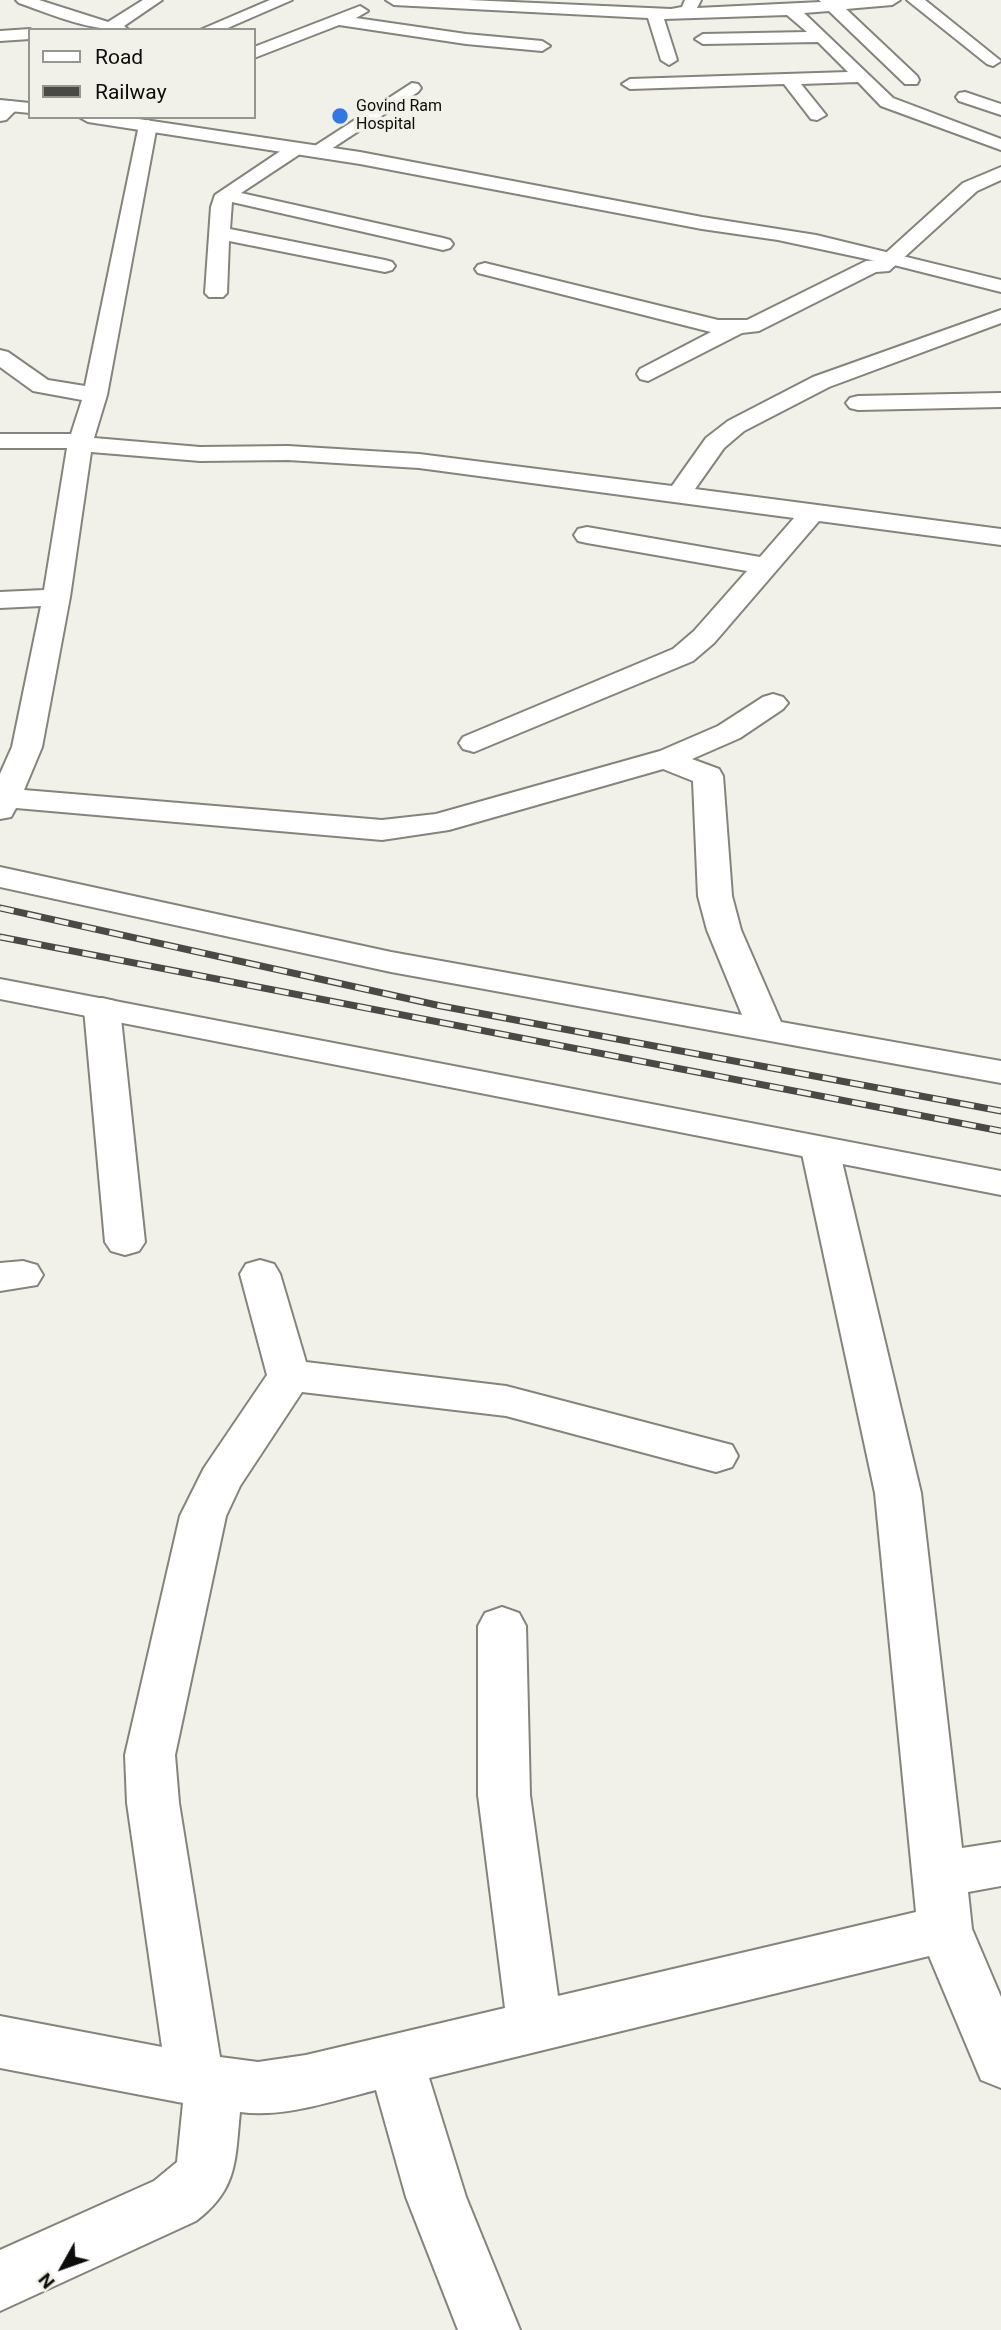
<!DOCTYPE html>
<html>
<head>
<meta charset="utf-8">
<style>
	body { margin:0 }
	#map { position:relative; width:1001px; height:2330px; overflow:hidden; background:#f2f1e9; font-family:Roboto,sans-serif }
	canvas { display:block }
	.legend { position:absolute; left:28px; top:28px; width:228px; height:91px; box-sizing:border-box; background:#f2f1e9; border:2px solid #969690; margin:0; padding:9px 12px; list-style:none; font-size:21px; color:#0d0d0a }
	.legend li { display:flex; align-items:center; gap:14px; height:35px }
	.legend b { width:35px; border:2px solid #969690 }
	.north { position:absolute; left:28px; top:2232px; width:70px; height:70px; -webkit-text-stroke:5px #f2f1e9; paint-order:stroke; rotate:230deg; font-size:19px; font-weight:700; line-height:28px; text-align:center; color:#0d0d0a }
	.north::after { content:''; display:block; margin:auto; width:24px; height:32px; background:#0d0d0a; clip-path:polygon(50% 0,100% 100%,50% 72%,0 100%) }
</style>
</head>
<body>
<div id="map">
<canvas width="1001" height="2330"></canvas>
<ul class="legend">
<li><b style="height:9px;background:#fff"></b>Road</li>
<li><b style="height:9px;background:#494945"></b>Railway</li>
</ul>
<div class="north">N</div>
</div>
<script>
const ctx = document.querySelector('canvas').getContext('2d');
ctx.lineJoin = 'round';
function stroke(path, color, width, dash) { ctx.strokeStyle = color; ctx.lineWidth = width; ctx.lineCap = dash ? 'butt' : 'round'; ctx.setLineDash(dash || []); ctx.stroke(path); }
function paint(path, color) { ctx.fillStyle = color; ctx.fill(path, 'evenodd'); }
function label(font, color, halo, rows, align = 'center') {
  ctx.font = font + ' Roboto,sans-serif'; ctx.lineWidth = 7; ctx.setLineDash([]); ctx.textBaseline = 'middle'; ctx.strokeStyle = halo; ctx.fillStyle = color; for (const [text, x, y, turn = 0] of rows) {
    ctx.save(); ctx.translate(x, y); ctx.rotate((+turn || 0) * Math.PI / 180); ctx.textAlign = isNaN(turn) ? turn : align; if (halo) ctx.strokeText(text, 0, 0); ctx.fillText(text, 0, 0); ctx.restore();
  }
}
const minor = new Path2D(`
	M16 0H39L108 22 143 0H162L124 26 129 30C86 30 59 17 19 3Z
	M270 0H292L223 30H200Z
	M386 0H468L671 9 682 7 685 0H701L697 8 821 2 819 0H900L892 5 846 9 917 76 919 80 917 84H905L829 11 804 13 893 98 1001 139V150L881 106 858 82 801 84 826 115 817 120 811 119 784 84 630 89 622 84 630 79 848 72 818 42 703 44 695 39 703 34 807 32 787 15 664 19 677 60 669 65 661 60 648 18 394 5Z
	M907 0H925L1001 61 993 66 987 64Z
	M360 6 368 11 356 18 466 34 542 41 550 46 542 51 466 44 339 25 254 58V47Z
	M30 29 32 30H30V39L0 41V31Z
	M412 83 418 84 421 88 418 92 322 155 316 156 307 151Z
	M965 92 1001 104V115L959 101 956 97 959 93Z
	M11 101 20 106 6 120 0 121V107Z
	M148 120 157 125 107 395 94 438 200 447 288 446 419 454 672 486 706 438 728 421 813 377 1001 310V323L829 387 744 431 724 448 695 489 1001 529V545L819 521 714 643 693 661 474 752 463 749 459 743 463 737 673 649 694 631 747 571 587 543 578 541 574 535 578 529 587 527 760 557 794 518 419 468 288 460 200 461 91 452 70 597 42 747 24 790 382 820 436 814 660 751 718 726 763 697 773 694 783 697 788 703 783 709 740 738 692 759 719 769 723 776 732 896 741 930 781 1022 1001 1061V1083L391 972 0 887V867L391 952 742 1015 707 930 698 896 693 781 663 769 449 830 382 840 16 808 11 817 0 819V774L12 747 41 606 0 608V592L44 590 67 448H0V434H71L82 400 33 391 0 367V350L8 352 48 380 85 386 139 125Z
	M297 143 306 148 303 152 241 193 443 238 450 240 453 244 450 248 443 250 232 202 230 229 385 260 392 262 395 266 392 270 385 272 229 241 227 293 223 297H209L205 293 211 207 215 195 291 144Z
	M1001 167V180L977 191 889 271 876 272 759 331 742 333 648 381 640 379 637 374 640 369 711 332 478 273 475 269 478 265 485 263 718 320H747L866 261 878 260 963 183Z
	M1001 393V407L858 410 850 408 846 403 850 398 858 396Z
	M102 998 115 1001 120 1009 145 1242 139 1251 125 1255 111 1251 105 1242 84 1009 89 1001Z
	M820 1137 833 1141 839 1149 921 1493 962 1848 1001 1842V1886L968 1892 972 1929 1001 1997V2088L981 2080 929 1956 429 2078 466 2197 520 2330H458L406 2197 376 2090C332 2101 285 2118 240 2112 235 2161 238 2189 196 2221L0 2311V2250L154 2181 177 2162 183 2103 0 2068V2016L162 2047 127 1803 125 1755 180 1516 204 1468 267 1375 240 1274 246 1264 260 1260 274 1264 280 1274 306 1362 506 1386 732 1445 738 1456 732 1467 716 1472 506 1416 302 1392 240 1486 226 1516 175 1755 179 1803 220 2057 258 2062 306 2055 505 2008 478 1795V1626L485 1613 502 1607 519 1613 526 1626 530 1795 558 1996 916 1912 875 1493 801 1149 807 1141Z
	M23 1261 37 1265 43 1275 37 1285 0 1291V1263Z`);
const major = new Path2D(`
	M0 100 30 103V113L0 110Z
	M79 117H125L360 152 702 217 816 235 1001 280V292L890 264 778 240 702 229 360 164 88 122Z
	M0 979 1001 1171V1195L0 999Z`);
stroke(minor, '#84837c', 4);
stroke(major, '#84837c', 4);
paint(minor, '#fff');
paint(major, '#fff');
const rail = new Path2D(`
	M0 908 441 1006 1001 1111
	M0 937 1001 1131`);
stroke(rail, '#494945', 7);
stroke(rail, '#f2f1e9', 4.5, [14]);
for (const [x, y, r, color] of [
	[340,116,9,"#3178e4"]
]) { const dot = new Path2D(); dot.arc(x, y, r, 0, 2 * Math.PI); ctx.fillStyle = color; ctx.fill(dot); stroke(dot, '#f2f1e9', 2.5); }
label('16px', '#0d0d0a', '#f2f1e9', [
	["Govind Ram",356,107],
	["Hospital",356,125]
], 'left');
</script>
</body>
</html>
